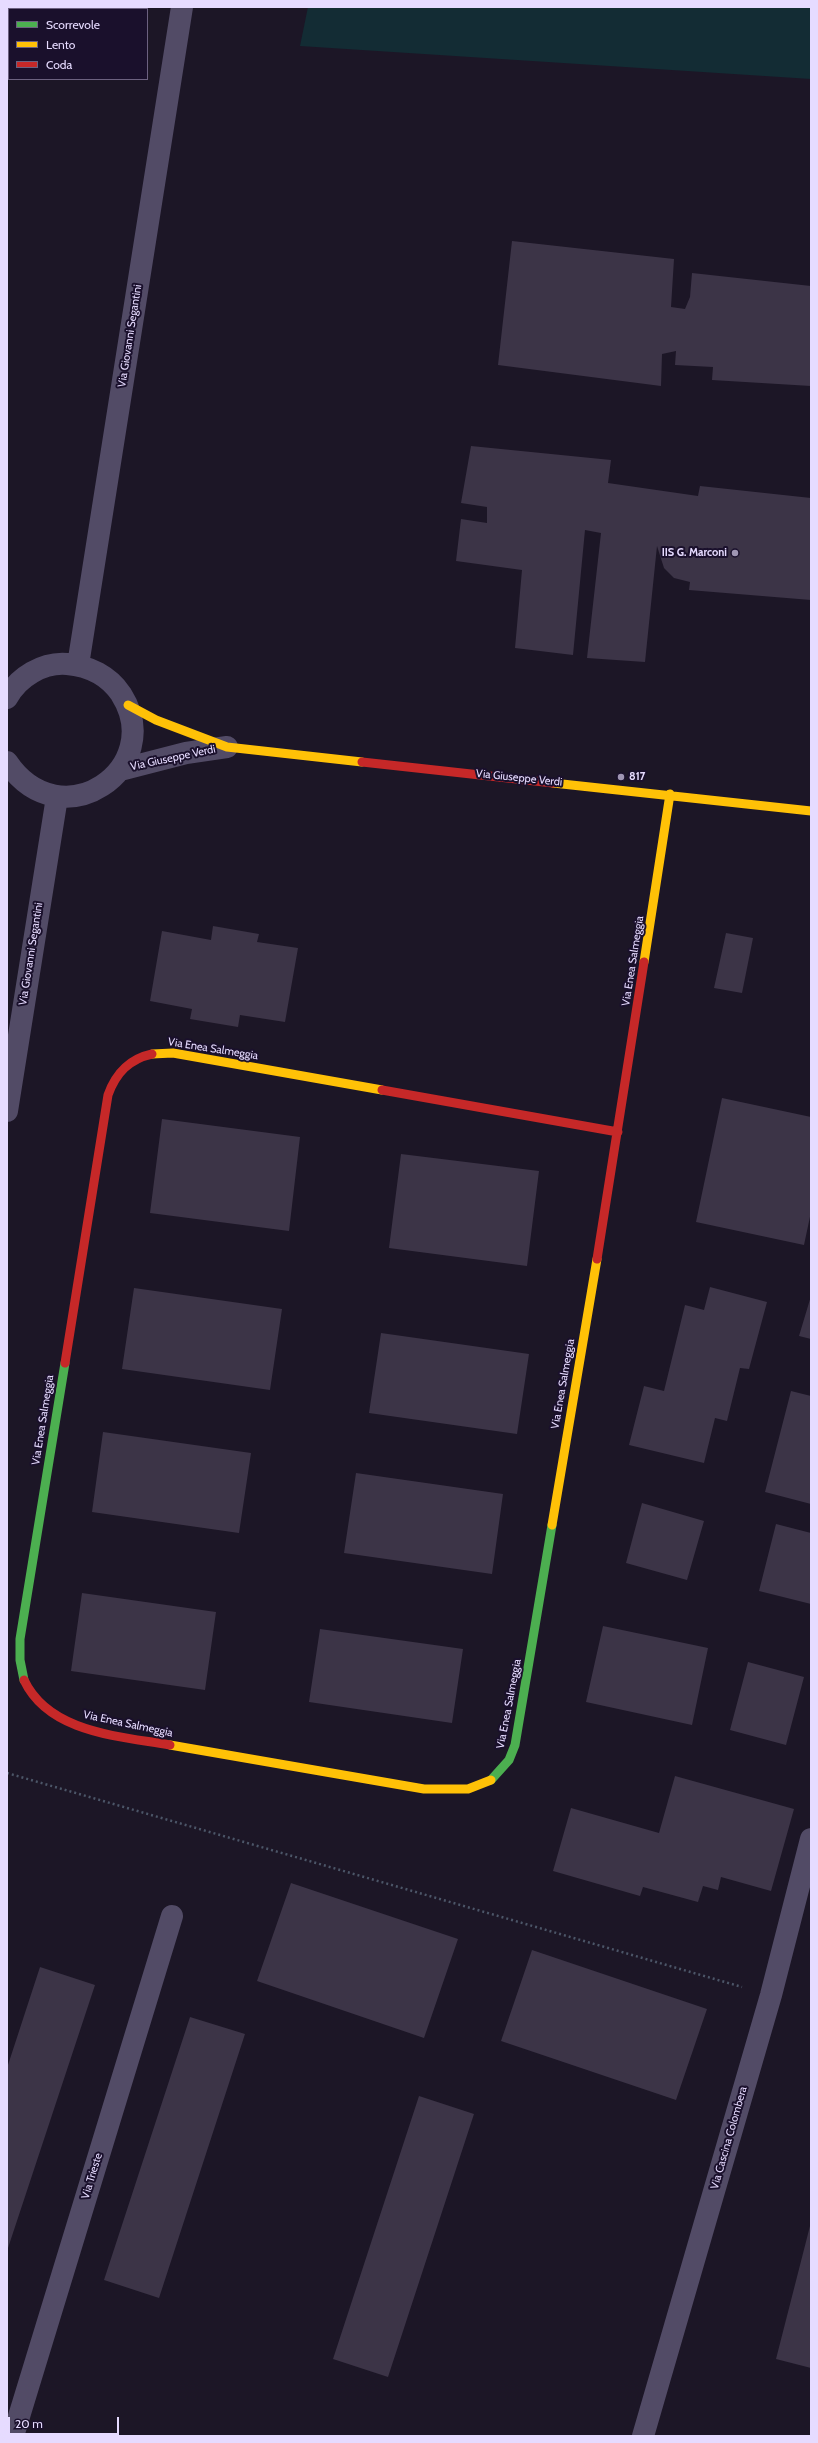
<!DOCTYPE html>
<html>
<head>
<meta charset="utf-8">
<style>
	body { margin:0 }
	#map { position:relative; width:818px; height:2443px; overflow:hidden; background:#1c1626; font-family:Cabin,sans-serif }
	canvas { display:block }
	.frame { position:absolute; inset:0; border:8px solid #e6dbff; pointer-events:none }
	.legend { position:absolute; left:8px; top:8px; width:140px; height:72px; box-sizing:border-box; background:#1a102c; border:1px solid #6c6180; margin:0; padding:5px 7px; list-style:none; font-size:12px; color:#e6dbff }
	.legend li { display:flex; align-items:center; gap:8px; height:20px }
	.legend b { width:20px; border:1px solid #6c6180 }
	.scale { position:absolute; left:8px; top:2417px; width:111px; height:18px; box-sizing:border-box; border:2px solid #e6dbff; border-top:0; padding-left:5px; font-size:12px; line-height:14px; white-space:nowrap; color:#e6dbff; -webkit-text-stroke:3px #1a102c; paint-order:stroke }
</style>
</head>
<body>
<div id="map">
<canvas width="818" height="2443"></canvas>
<div class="frame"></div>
<ul class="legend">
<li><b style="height:5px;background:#4caf50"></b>Scorrevole</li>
<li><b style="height:5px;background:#ffc107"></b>Lento</li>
<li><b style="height:5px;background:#c62828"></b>Coda</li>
</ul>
<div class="scale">20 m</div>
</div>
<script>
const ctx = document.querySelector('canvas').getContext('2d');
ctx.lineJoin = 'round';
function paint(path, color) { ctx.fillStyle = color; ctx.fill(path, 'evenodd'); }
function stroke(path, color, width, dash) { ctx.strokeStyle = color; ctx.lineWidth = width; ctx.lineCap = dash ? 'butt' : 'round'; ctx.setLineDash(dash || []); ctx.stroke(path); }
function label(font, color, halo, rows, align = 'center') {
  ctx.font = font + ' Cabin,sans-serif'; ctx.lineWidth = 4; ctx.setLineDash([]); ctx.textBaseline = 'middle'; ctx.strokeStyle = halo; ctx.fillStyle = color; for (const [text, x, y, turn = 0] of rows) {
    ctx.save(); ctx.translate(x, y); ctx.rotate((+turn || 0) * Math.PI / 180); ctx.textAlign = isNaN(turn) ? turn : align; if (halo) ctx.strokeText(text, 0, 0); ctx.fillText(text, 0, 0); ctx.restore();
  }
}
paint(new Path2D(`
	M308 7H811V79L300 46Z`), '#132c34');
paint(new Path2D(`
	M512 241 674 259 671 307 685 309 690 297 692 273 811 286V386L712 380 713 367 675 365 676 351 662 354 661 386 498 365Z
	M471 446 611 460 608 483 698 496 700 486 811 498V600L689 590 690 582 674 578 664 568 657 546 645 662 587 658 601 533 585 530 573 655 515 648 522 570 456 561 461 519 487 523V507L461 503Z
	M213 926 259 934 257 942 298 948 285 1022 240 1015 238 1027 190 1019 192 1009 150 1001 162 931 211 940Z
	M726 933 753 938 742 993 714 988Z
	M722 1098 811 1117V1212L804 1245 696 1222Z
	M162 1119 300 1137 289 1231 150 1213Z
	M401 1154 539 1171 527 1266 389 1248Z
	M710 1287 767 1302 749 1369 740 1368 727 1421 715 1418 704 1463 629 1445 644 1386 664 1391 685 1305 704 1310Z
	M134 1288 282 1309 270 1390 122 1369Z
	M811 1296V1339L799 1336Z
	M381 1333 529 1354 517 1434 369 1413Z
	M791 1391 811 1396V1504L765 1492Z
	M103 1432 251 1453 239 1533 92 1512Z
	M356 1473 503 1494 492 1574 344 1553Z
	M642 1503 704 1521 687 1580 626 1563Z
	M776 1524 811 1533V1604L759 1591Z
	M82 1593 216 1612 205 1690 71 1671Z
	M603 1626 708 1648 692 1725 586 1702Z
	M320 1629 463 1649 452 1723 309 1702Z
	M748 1662 804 1677 786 1745 730 1730Z
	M675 1776 794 1809 771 1891 721 1877 718 1890 703 1886 698 1902 643 1887 640 1896 553 1871 571 1808 659 1833Z
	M291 1883 458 1939 424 2038 257 1981Z
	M532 1950 707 2009 676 2100 501 2041Z
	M40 1967 95 1985 8 2248 7 2068Z
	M190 2017 245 2034 159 2298 104 2280Z
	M419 2096 474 2114 388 2377 333 2359Z
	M810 2226H811V2368L776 2359Z`), '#3c3447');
stroke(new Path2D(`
	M7 1773 742 1987`), '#4c5668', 2.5, [2, 3]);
stroke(new Path2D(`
	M78 665 182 7
	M7 698C18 677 43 662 67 664 89 666 109 676 121 694 168 768 61 842 7 762
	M120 770 186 753 227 747
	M7 1111 57 797
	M13 2436 172 1916
	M643 2436 771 1995 811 1839`), '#524b66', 22);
stroke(new Path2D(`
	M24 1680 20 1660V1639L65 1363
	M491 1780 509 1760 515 1745 552 1525`), '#4caf50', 9);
stroke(new Path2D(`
	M128 705 156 720 227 747 362 762
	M553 783 811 811
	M644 962 670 794
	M152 1054 173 1053 382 1090
	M552 1525 597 1259
	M170 1745 424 1789H468L491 1780`), '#ffc107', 9);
stroke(new Path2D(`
	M362 762 553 783
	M382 1090 618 1132
	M597 1259 644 962
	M65 1363 108 1095C116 1073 129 1059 152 1054
	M24 1680C49 1733 119 1736 170 1745`), '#c62828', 9);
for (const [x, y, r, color] of [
	[735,553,4,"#9f96b3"],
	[621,777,4,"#9f96b3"]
]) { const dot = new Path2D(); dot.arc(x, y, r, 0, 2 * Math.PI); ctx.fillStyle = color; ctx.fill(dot); stroke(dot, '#1a102c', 1.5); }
label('11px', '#e6dbff', '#1a102c', [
	["Via Giovanni Segantini",130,336,-81],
	["Via Giuseppe Verdi",173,758,-12],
	["Via Giuseppe Verdi",519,778,6],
	["Via Giovanni Segantini",31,954,-81],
	["Via Enea Salmeggia",633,961,-81],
	["Via Enea Salmeggia",213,1049,9],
	["Via Enea Salmeggia",563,1384,-80],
	["Via Enea Salmeggia",43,1420,-81],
	["Via Enea Salmeggia",509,1704,-79],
	["Via Enea Salmeggia",128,1724,12],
	["Via Cascina Colombera",729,2138,-74],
	["Via Trieste",92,2176,-73]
]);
label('bold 11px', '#e6dbff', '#1a102c', [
	["IIS G. Marconi",727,553],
	["817",629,777,"left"]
], 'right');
</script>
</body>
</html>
